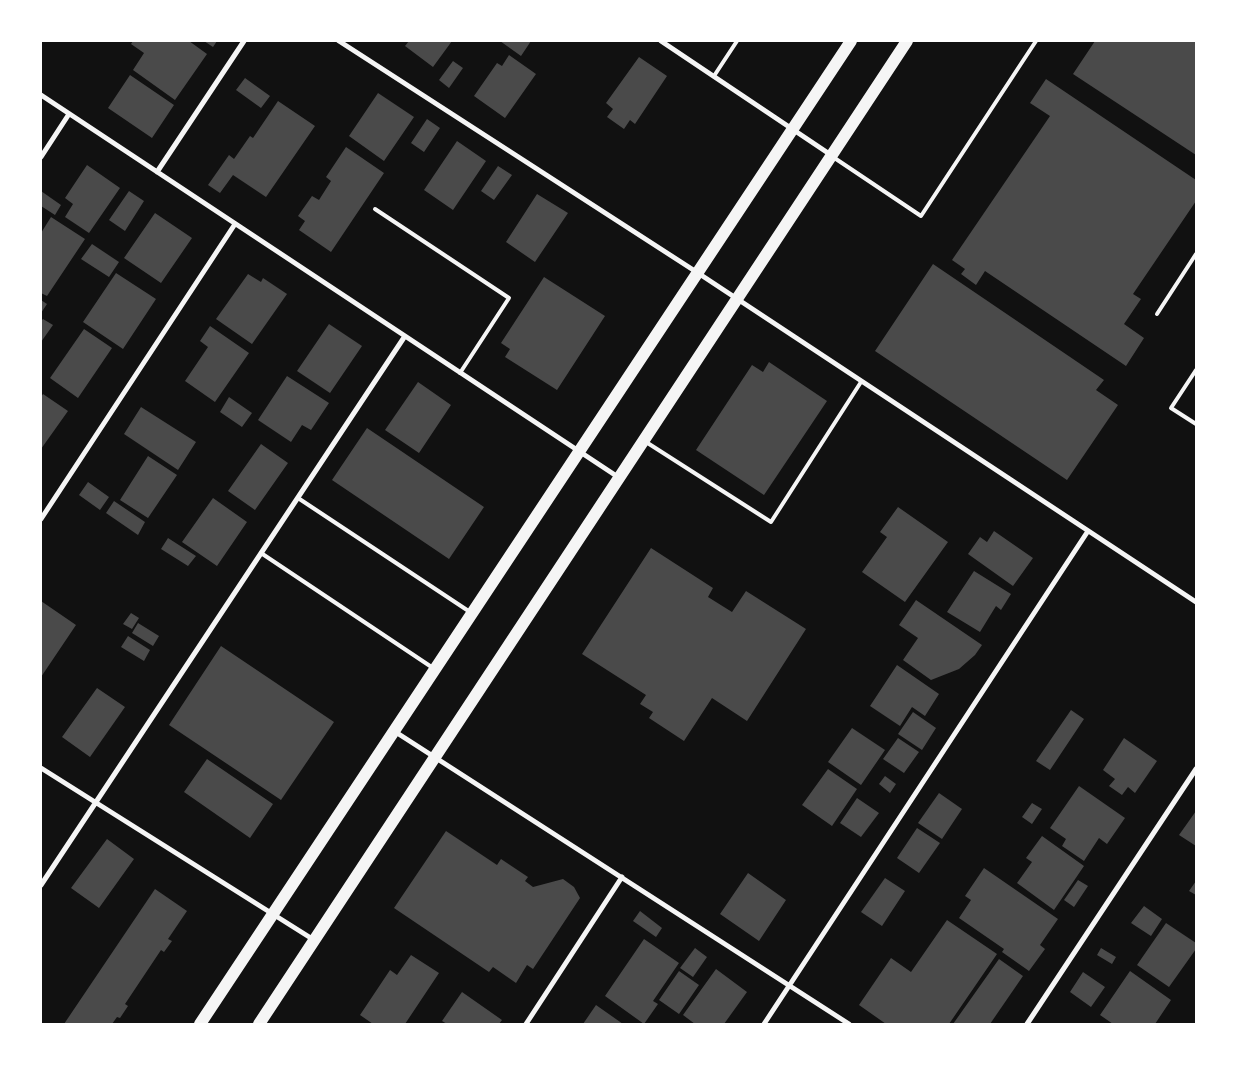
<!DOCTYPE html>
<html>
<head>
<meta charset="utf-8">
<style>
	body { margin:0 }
	#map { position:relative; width:1237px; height:1065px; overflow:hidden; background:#111; font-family:"Crimson Pro",serif }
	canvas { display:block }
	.frame { position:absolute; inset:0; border:42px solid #fff; pointer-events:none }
</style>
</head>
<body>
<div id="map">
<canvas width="1237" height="1065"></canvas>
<div class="frame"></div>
</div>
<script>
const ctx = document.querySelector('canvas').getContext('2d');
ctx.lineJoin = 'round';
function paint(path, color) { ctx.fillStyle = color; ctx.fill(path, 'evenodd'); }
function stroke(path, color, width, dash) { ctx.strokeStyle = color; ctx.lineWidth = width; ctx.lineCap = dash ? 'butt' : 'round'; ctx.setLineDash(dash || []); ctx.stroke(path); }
paint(new Path2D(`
	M133 41H189L207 54 175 100 133 70 144 53 131 44Z
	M204 41H217L213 47Z
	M409 41H452L433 67 405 46Z
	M500 41H531L521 56Z
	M1095 41H1196V155L1073 74Z
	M509 55 536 74 505 118 474 96 497 63 502 66Z
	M639 57 667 76 635 124 630 120 624 129 607 117 613 109 606 103Z
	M453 61 463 68 449 88 439 80Z
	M130 75 174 105 152 138 108 108Z
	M245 78 270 96 261 108 236 90Z
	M1046 79 1196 180V201L1133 294 1141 299 1124 324 1144 338 1126 366 985 271 976 285 961 274 965 269 952 260 1050 116 1030 103Z
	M378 93 414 117 384 161 349 136Z
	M278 101 315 126 266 197 233 175 220 193 208 185 229 155 234 159 250 136 253 138Z
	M427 119 440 128 424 152 411 143Z
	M457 141 486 161 453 210 424 190Z
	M346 147 384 173 331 252 299 230 305 221 298 216 312 196 319 200 331 181 326 177Z
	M87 165 120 188 89 233 65 217 73 204 65 198Z
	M498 166 512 175 494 200 481 191Z
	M41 191 61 205 55 215 41 206Z
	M129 191 144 201 125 231 109 220Z
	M537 194 568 213 535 262 506 242Z
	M155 213 192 238 161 283 124 258Z
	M51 217 85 239 47 296 41 293V233Z
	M92 244 119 262 109 277 81 259Z
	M933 264 1104 380 1096 390 1118 405 1067 480 875 351Z
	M116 273 156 299 123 349 83 322Z
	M248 274 261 282 263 278 287 294 252 344 216 319Z
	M544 277 605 316 557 390 505 357 510 349 501 343Z
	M41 300 47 304 41 313Z
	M43 319 53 325 41 342V321Z
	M329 324 362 346 330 393 297 371Z
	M210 326 249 353 215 402 185 381 208 347 200 341Z
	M84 329 112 348 78 398 50 378Z
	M769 362 827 401 764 495 696 450 752 365 763 372Z
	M287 376 329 403 311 430 302 425 291 442 258 420Z
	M418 382 451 405 419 453 385 430Z
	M43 394 68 411 41 449V397Z
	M229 397 252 413 242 427 220 412Z
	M141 407 196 442 178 470 124 434Z
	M367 428 484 507 449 559 332 480Z
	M261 444 288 463 255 510 228 491Z
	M148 456 177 475 148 518 120 500Z
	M88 482 109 497 100 510 79 495Z
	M213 498 247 522 217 566 182 542Z
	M114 501 145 522 138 535 106 513Z
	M898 507 948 542 905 602 862 572 887 537 880 532Z
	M994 531 1033 558 1013 586 968 554 980 537 987 542Z
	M168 538 196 556 188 566 161 549Z
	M651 548 713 588 708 597 732 612 746 591 806 629 747 721 712 698 684 741 649 718 653 712 640 704 646 695 582 654Z
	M974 571 1011 594 1001 610 996 606 980 632 947 612Z
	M916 600 982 645 975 655 959 669 931 680 903 660 918 638 899 625Z
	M41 601 76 625 41 677Z
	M131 613 139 618 132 629 123 624Z
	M138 623 159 636 153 646 132 633Z
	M128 636 150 650 144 661 121 647Z
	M221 646 334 722 281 800 169 725Z
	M897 665 939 694 925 716 912 707 900 726 870 706Z
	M97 688 125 707 90 757 62 737Z
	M1071 710 1084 719 1050 770 1036 761Z
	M913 712 936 728 922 750 898 734Z
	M852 728 885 750 861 785 828 762Z
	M898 738 919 752 904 773 883 759Z
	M1124 738 1157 761 1135 793 1128 787 1122 795 1109 786 1115 779 1103 770Z
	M207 759 273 804 250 838 184 792Z
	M828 769 857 789 832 826 802 805Z
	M885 776 896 784 890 793 879 784Z
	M1079 786 1125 818 1107 844 1099 838 1084 861 1062 846 1066 839 1050 828Z
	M939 793 962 809 942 839 918 823Z
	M857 798 879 813 861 837 840 823Z
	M1032 803 1042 809 1032 824 1022 817Z
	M1196 811V846L1179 835Z
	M917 828 940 843 919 873 897 858Z
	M446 831 497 865 501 859 528 877 525 881 533 887 563 879 574 887 580 898 533 969 527 965 516 983 493 967 489 972 394 908Z
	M1042 836 1084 866 1054 910 1017 883 1032 862 1026 858Z
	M107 839 134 859 99 908 71 888Z
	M984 868 1058 919 1040 945 1045 949 1029 971 1002 952 1004 949 959 918 971 900 965 896Z
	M748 873 786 900 759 941 720 914Z
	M885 878 905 891 882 926 861 912Z
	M1078 880 1088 886 1074 907 1064 900Z
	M1196 881V895L1189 891Z
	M155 889 187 911 168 939 172 941 164 952 161 950 125 1004 128 1006 120 1018 117 1017 112 1024H64Z
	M1144 906 1162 919 1151 936 1131 923Z
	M640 911 662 928 656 937 633 921Z
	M947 920 997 954 949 1024H886L859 1005 891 958 911 972Z
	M1166 923 1196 943V949L1169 987 1137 965Z
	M644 939 679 963 653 1001 658 1004 644 1024 605 996Z
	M695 948 707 957 693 977 680 968Z
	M1101 948 1116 957 1112 964 1097 955Z
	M411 955 439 973 405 1024H373L360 1015 390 970 397 975Z
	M999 959 1023 976 990 1024H953Z
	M716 969 747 992 724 1024H695L683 1015Z
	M679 971 699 985 679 1014 659 1000Z
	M1130 971 1171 1000 1155 1024H1113L1100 1015Z
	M1083 972 1105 987 1091 1007 1070 992Z
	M462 992 502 1020 499 1024H447L442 1021Z
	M596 1005 623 1024H583Z`), '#4a4a4a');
stroke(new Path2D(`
	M714 76 737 41
	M833 157 921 216 1036 41
	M375 209 509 298 460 373
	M1157 314 1196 254
	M1196 370 1171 408 1196 424
	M646 442 771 522 861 382
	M298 498 470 612
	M261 553 433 668`), '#f5f5f5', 4);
stroke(new Path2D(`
	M339 41 698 273 1196 602
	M661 41 831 155
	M41 95 618 477
	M41 157 69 114
	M157 172 244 41
	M41 519 235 224
	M394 731 849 1024
	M41 768 314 940
	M41 885 405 336
	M526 1024 622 877
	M764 1024 1088 531
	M1027 1024 1196 769`), '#f5f5f5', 5);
stroke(new Path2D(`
	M200 1024 851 41
	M259 1024 907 41`), '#f5f5f5', 12);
</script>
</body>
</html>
